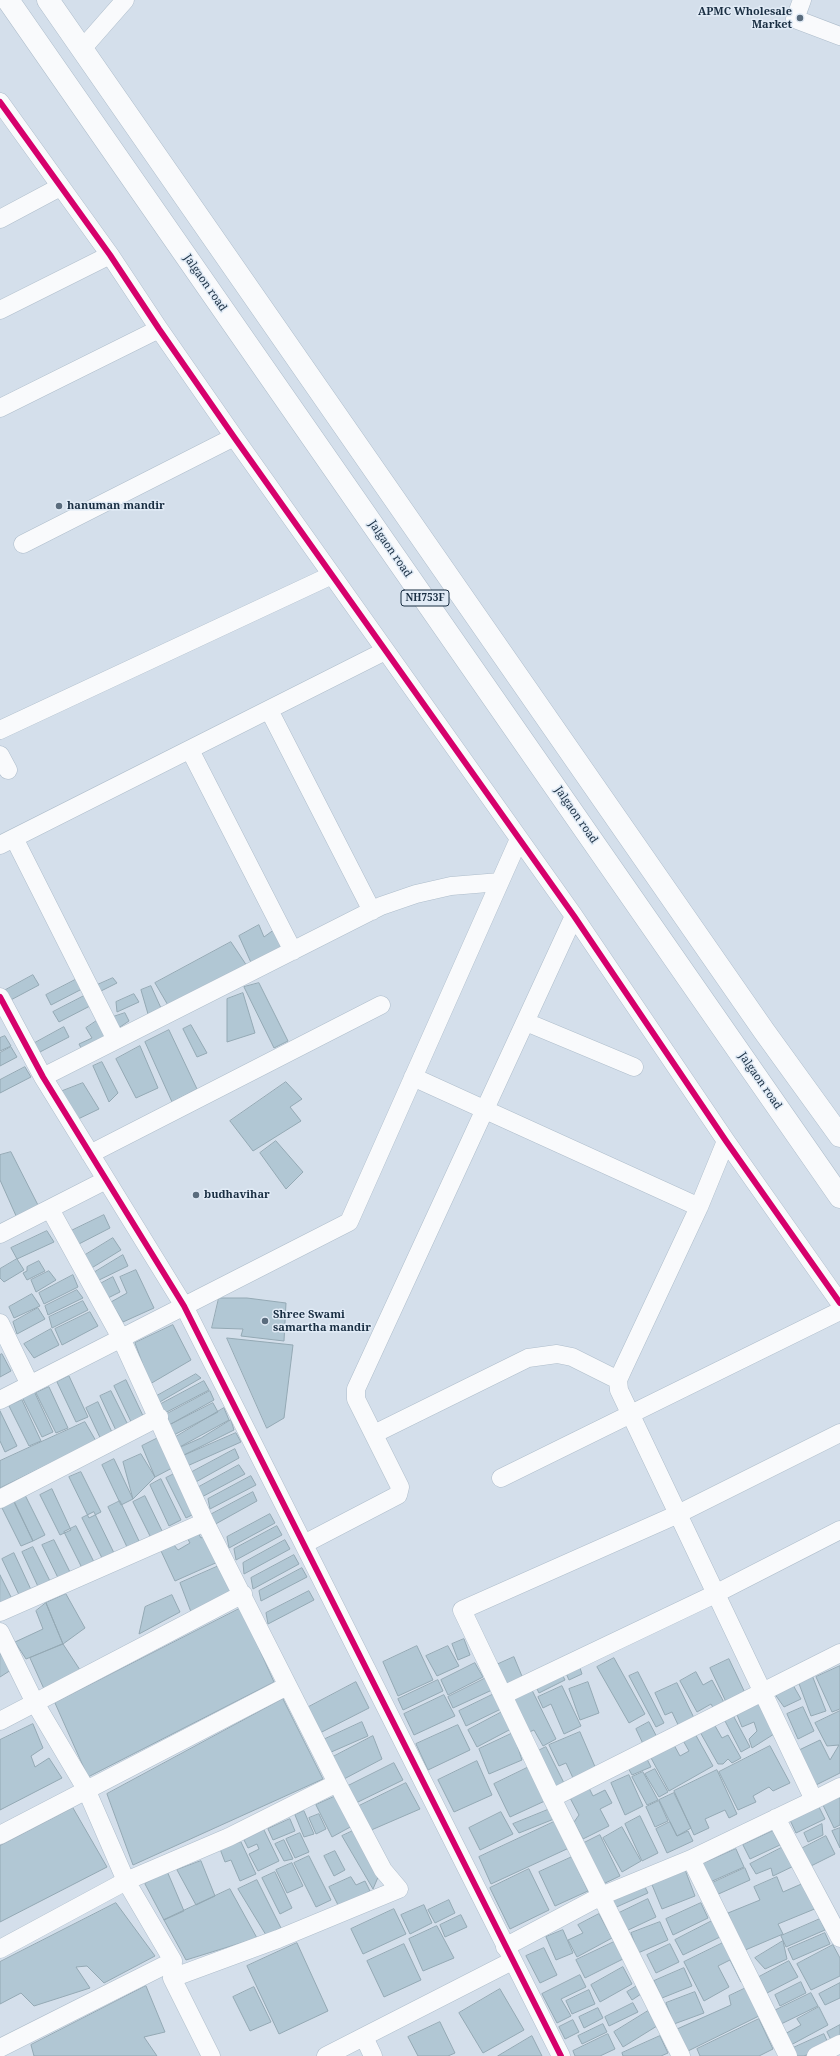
<!DOCTYPE html>
<html>
<head>
<meta charset="utf-8">
<style>
	body { margin:0 }
	canvas { display:block; background:#d4dfeb }
</style>
</head>
<body>
<canvas width="840" height="2056"></canvas>
<script>
const ctx = document.querySelector('canvas').getContext('2d');
ctx.lineJoin = 'round';
function paint(path, color) { ctx.fillStyle = color; ctx.fill(path, 'evenodd'); }
function stroke(path, color, width, dash) { ctx.strokeStyle = color; ctx.lineWidth = width; ctx.lineCap = dash ? 'butt' : 'round'; ctx.setLineDash(dash || []); ctx.stroke(path); }
function label(font, color, halo, rows, align = 'center') {
  ctx.font = font + ' "Noto Serif",serif'; ctx.lineWidth = 3; ctx.setLineDash([]); ctx.textBaseline = 'middle'; ctx.strokeStyle = halo; ctx.fillStyle = color; for (const [text, x, y, turn = 0] of rows) {
    ctx.save(); ctx.translate(x, y); ctx.rotate((+turn || 0) * Math.PI / 180); ctx.textAlign = isNaN(turn) ? turn : align; if (halo) ctx.strokeText(text, 0, 0); ctx.fillText(text, 0, 0); ctx.restore();
  }
}
const building = new Path2D(`
	M259 925 264 937 275 929 288 949 253 967 239 936Z
	M231 942 249 969 169 1007 155 983Z
	M33 975 39 985 7 1002 2 992Z
	M113 978 117 983 97 993 95 986Z
	M77 979 82 989 51 1005 46 995Z
	M259 983 288 1041 274 1048 244 987Z
	M151 986 161 1008 148 1014 141 990Z
	M243 993 255 1033 227 1042V999Z
	M134 994 139 1002 117 1012 116 1002Z
	M84 996 90 1006 59 1022 53 1012Z
	M125 1013 129 1021 117 1029 113 1017Z
	M98 1020 107 1038 82 1050 79 1044 92 1038 86 1028Z
	M191 1025 207 1053 197 1057 183 1029Z
	M64 1027 69 1037 38 1053 33 1044Z
	M169 1030 197 1089 172 1102 145 1042Z
	M5 1036 11 1046 0 1051V1038Z
	M140 1046 158 1088 136 1098 116 1059Z
	M11 1047 17 1057 0 1066V1053Z
	M102 1062 118 1093 109 1102 93 1066Z
	M25 1067 31 1077 0 1093V1080Z
	M286 1082 302 1099 290 1107 301 1121 253 1151 230 1121Z
	M83 1083 99 1109 76 1120 60 1092Z
	M276 1141 303 1172 286 1189 260 1153Z
	M11 1152 40 1209 17 1218 0 1180V1155Z
	M104 1215 110 1228 75 1246 69 1232Z
	M47 1231 54 1242 17 1259 11 1248Z
	M113 1238 121 1250 90 1269 82 1257Z
	M123 1255 128 1266 97 1281 95 1272Z
	M17 1259 24 1270 4 1282 0 1278V1269Z
	M39 1261 45 1271 27 1280 23 1273 27 1271V1267Z
	M136 1270 154 1308 123 1322 111 1302 127 1293 120 1277Z
	M49 1271 56 1280 36 1292 31 1280Z
	M73 1275 78 1287 44 1304 39 1293Z
	M113 1277 120 1292 106 1299 100 1284Z
	M77 1290 83 1298 48 1315 45 1306Z
	M32 1294 40 1306 14 1318 9 1307Z
	M219 1298H247L286 1303 284 1341 241 1336 243 1329 212 1328Z
	M83 1301 88 1310 52 1328 49 1317Z
	M38 1308 45 1319 17 1334 13 1322Z
	M90 1312 98 1326 62 1345 55 1329Z
	M173 1325 191 1360 150 1384 135 1343Z
	M51 1329 59 1345 34 1358 24 1344Z
	M227 1338 293 1345 284 1418 267 1428Z
	M2 1354 11 1371 0 1377V1355Z
	M196 1374 201 1378 158 1403 155 1397Z
	M69 1376 88 1417 76 1422 57 1382Z
	M126 1380 145 1420 133 1426 114 1386Z
	M204 1381 209 1390 163 1414 161 1404Z
	M49 1387 68 1428 56 1433 36 1393Z
	M34 1391 53 1432 42 1437 22 1397Z
	M111 1391 131 1431 119 1437 100 1396Z
	M210 1391 214 1400 169 1425 167 1414Z
	M22 1400 41 1441 29 1446 9 1406Z
	M98 1402 117 1443 105 1448 86 1408Z
	M213 1403 218 1412 172 1436 170 1425Z
	M224 1408 229 1420 176 1449 174 1438Z
	M0 1411 17 1446 5 1452 0 1441Z
	M231 1420 234 1430 178 1458 176 1449 201 1438Z
	M85 1422 96 1441 0 1488V1461Z
	M236 1433 241 1442 185 1467 183 1456Z
	M160 1437 174 1467 155 1477 142 1446Z
	M235 1449 239 1458 194 1483 192 1472Z
	M141 1454 155 1477 133 1499 123 1462Z
	M114 1459 133 1499 121 1505 102 1465Z
	M239 1465 245 1474 198 1499 197 1488Z
	M81 1472 101 1512 89 1518 69 1477Z
	M178 1472 198 1512 186 1518 166 1478Z
	M251 1476 256 1485 210 1509 208 1499Z
	M161 1479 181 1520 169 1526 150 1485Z
	M52 1489 71 1530 60 1535 40 1495Z
	M253 1492 257 1501 212 1526 210 1515Z
	M25 1495 45 1535 33 1541 14 1501Z
	M145 1496 165 1537 153 1542 133 1502Z
	M13 1500 33 1541 21 1546 1 1506Z
	M120 1501 139 1541 127 1547 108 1507Z
	M94 1512 114 1553 102 1558 82 1518Z
	M270 1514 275 1523 229 1548 227 1537Z
	M76 1526 96 1566 84 1572 64 1532Z
	M277 1526 282 1535 236 1560 234 1549Z
	M196 1529 201 1538 206 1535 220 1561 175 1581 161 1551 174 1545 178 1550 190 1543 185 1534Z
	M54 1540 74 1580 62 1586 42 1545Z
	M285 1540 290 1549 244 1574 243 1563Z
	M33 1547 53 1587 41 1593 22 1552Z
	M14 1553 33 1594 21 1599 2 1559Z
	M294 1555 299 1564 253 1589 251 1578Z
	M221 1565 232 1590 191 1612 180 1583Z
	M302 1568 307 1577 261 1601 259 1591Z
	M0 1575 13 1601 0 1605Z
	M309 1591 314 1600 268 1624 266 1613Z
	M66 1594 85 1628 63 1644 46 1603Z
	M172 1595 180 1612 139 1634 145 1607Z
	M46 1603 63 1644 26 1659 15 1642 43 1629 36 1611Z
	M241 1608 274 1682 88 1777 55 1703Z
	M464 1639 470 1655 458 1660 452 1644Z
	M63 1644 82 1673 44 1689 30 1658Z
	M417 1646 433 1680 398 1696 383 1662Z
	M448 1646 459 1666 437 1676 426 1656Z
	M0 1653 11 1670 0 1677Z
	M514 1657 524 1681 505 1689 494 1666Z
	M614 1658 645 1714 629 1723 597 1667Z
	M729 1659 746 1695 727 1704 710 1668Z
	M475 1663 483 1677 448 1695 441 1680Z
	M579 1665 582 1674 569 1680 565 1671Z
	M840 1666V1709L832 1712 816 1677Z
	M561 1672 565 1680 539 1693 535 1685Z
	M638 1672 664 1723 656 1727 629 1676Z
	M696 1672 703 1685 712 1680 727 1708 716 1713 711 1704 697 1712 680 1681Z
	M812 1675 826 1711 811 1716 798 1681Z
	M486 1678 492 1690 453 1708 448 1697Z
	M438 1680 443 1691 403 1710 398 1699Z
	M356 1682 369 1708 316 1735 303 1710Z
	M588 1682 599 1713 580 1720 569 1689Z
	M677 1683 696 1722 680 1729 672 1712 665 1715 655 1693Z
	M793 1685 801 1699 784 1707 774 1693Z
	M530 1686 556 1739 543 1746 534 1730 527 1733 509 1697Z
	M562 1686 581 1726 564 1734 551 1704 543 1708 538 1697Z
	M494 1694 501 1709 466 1726 459 1711Z
	M444 1695 455 1716 414 1735 404 1714Z
	M283 1699 323 1779 133 1865 107 1794Z
	M759 1700 774 1734 752 1748 749 1739 757 1731 754 1722 742 1727 735 1710Z
	M803 1707 814 1731 798 1739 787 1714Z
	M840 1711V1773L814 1786 797 1751 820 1740 830 1760 839 1745 827 1746 815 1723Z
	M502 1712 511 1729 477 1747 468 1730Z
	M734 1717 750 1747 741 1752 725 1721Z
	M362 1722 368 1736 329 1753 323 1740Z
	M649 1722 659 1741 645 1748 636 1729Z
	M33 1724 43 1748 31 1756 35 1767 49 1758 62 1778 0 1810V1740Z
	M714 1724 722 1738 728 1735 741 1758 732 1763 728 1759 723 1764H718L700 1732Z
	M458 1725 470 1750 428 1770 416 1744Z
	M693 1730 713 1766 669 1791 651 1758 674 1745 680 1756 689 1751 681 1737Z
	M580 1732 596 1769 573 1778 566 1763 559 1766 549 1745Z
	M513 1733 522 1760 489 1774 479 1749Z
	M373 1736 382 1759 344 1779 331 1758Z
	M770 1746 790 1783 773 1791 769 1787 753 1796 756 1802 738 1810 719 1772Z
	M546 1747 564 1783 552 1788 534 1753Z
	M646 1757 651 1767 632 1775 627 1766Z
	M477 1761 492 1795 454 1812 438 1780Z
	M394 1763 403 1780 356 1803 348 1786Z
	M529 1767 547 1800 510 1817 494 1784Z
	M655 1769 668 1792 659 1797 645 1774Z
	M717 1770 737 1814 729 1818 725 1810 705 1819 709 1828 694 1835 674 1791Z
	M643 1772 658 1800 647 1805 632 1777Z
	M629 1775 643 1806 625 1815 611 1783Z
	M406 1783 420 1809 369 1831 357 1807Z
	M588 1786 593 1796 605 1790 612 1803 600 1809 609 1826 583 1839 574 1822 579 1815 569 1796Z
	M674 1793 691 1828 677 1836 659 1800Z
	M838 1795 840 1799V1825L834 1828 822 1803Z
	M336 1796 354 1825 332 1837 316 1805Z
	M659 1801 668 1821 655 1827 646 1807Z
	M819 1807 825 1819 796 1833 790 1820Z
	M73 1808 107 1867 0 1922V1846Z
	M550 1809 554 1819 519 1833 513 1824Z
	M304 1811 314 1834 304 1837 295 1815Z
	M501 1812 513 1834 480 1850 469 1828Z
	M319 1814 326 1829 316 1834 309 1818Z
	M640 1816 658 1853 642 1861 625 1824Z
	M290 1819 295 1831 273 1840 268 1829Z
	M556 1821 569 1848 491 1884 479 1857Z
	M670 1822 677 1836 688 1831 693 1841 667 1853 656 1829Z
	M822 1824 823 1835 808 1842 804 1833Z
	M622 1827 641 1861 622 1872 603 1838Z
	M840 1828V1848L832 1831Z
	M264 1830 279 1861 258 1871 249 1854 259 1849 257 1844 248 1848 244 1840Z
	M355 1830 379 1875 373 1889 342 1836Z
	M773 1831 780 1845 750 1859 743 1845Z
	M300 1833 309 1852 295 1858 286 1839Z
	M600 1835 620 1876 601 1885 580 1845Z
	M826 1836 835 1854 809 1867 799 1850Z
	M284 1840 293 1859 284 1861 275 1844Z
	M241 1842 256 1874 240 1881 231 1860 225 1862 220 1849Z
	M787 1845 798 1864 773 1876 771 1868 756 1874 750 1864Z
	M736 1849 744 1867 708 1883 700 1865Z
	M335 1851 345 1870 334 1876 324 1856Z
	M309 1856 331 1900 316 1907 294 1863Z
	M572 1857 588 1891 555 1906 539 1872Z
	M201 1861 215 1896 196 1905 177 1870Z
	M292 1863 303 1886 287 1893 276 1870Z
	M684 1867 695 1896 662 1909 650 1880Z
	M745 1868 750 1880 714 1896 708 1885Z
	M529 1869 549 1910 510 1929 490 1888Z
	M167 1871 184 1911 164 1920 145 1884Z
	M275 1872 292 1908 280 1914 262 1878Z
	M351 1877 356 1885 365 1881 370 1891 339 1907 329 1887Z
	M777 1877 783 1892 806 1882 817 1908 778 1924 783 1934 743 1951 728 1913 760 1900 754 1887Z
	M257 1880 281 1928 266 1935 238 1889Z
	M643 1883 648 1893 612 1909 607 1898Z
	M230 1889 257 1938 186 1960 164 1920Z
	M648 1899 656 1917 626 1931 617 1914Z
	M449 1900 455 1913 435 1923 428 1910Z
	M116 1903 155 1956 104 1983 87 1966 76 1967 90 1988 34 2006 21 1993 0 2004V1962Z
	M701 1903 708 1918 673 1935 666 1919Z
	M424 1905 432 1923 410 1934 401 1915Z
	M394 1909 406 1934 363 1954 351 1929Z
	M599 1914 612 1938 577 1957 568 1940 583 1933 578 1925Z
	M461 1915 467 1927 445 1937 440 1925Z
	M820 1919 825 1930 786 1947 781 1936Z
	M712 1921 720 1937 683 1955 675 1940Z
	M660 1922 668 1940 638 1953 631 1933Z
	M437 1926 454 1958 423 1971 409 1939Z
	M563 1930 573 1953 556 1960 546 1937Z
	M825 1933 830 1944 793 1960 788 1949Z
	M729 1940 749 1979 741 1982 730 1960 718 1966 729 1987 704 2001 684 1962Z
	M783 1941 787 1959 765 1969 755 1958Z
	M614 1942 623 1959 585 1978 576 1960Z
	M297 1943 328 2011 279 2034 247 1966Z
	M404 1944 421 1980 384 1997 367 1961Z
	M670 1944 679 1962 656 1973 647 1955Z
	M833 1945 840 1958V1976L811 1990 797 1964Z
	M544 1948 557 1975 540 1983 526 1956Z
	M789 1961 798 1977 767 1993 759 1977Z
	M623 1967 632 1984 600 2002 591 1985Z
	M684 1968 692 1986 662 1998 654 1981Z
	M580 1975 586 1987 561 1999 571 2016 557 2023 542 1994Z
	M801 1982 806 1993 780 2006 775 1995Z
	M840 1983V1998L825 2005 819 1994Z
	M146 1986 165 2032 144 2037 157 2056H34L31 2045Z
	M637 1986 641 1994 632 2000 627 1992Z
	M254 1987 271 2022 250 2031 233 1997Z
	M746 1988 761 2015 688 2051 677 2029 731 2005 729 1996Z
	M500 1989 524 2030 483 2053 459 2013Z
	M589 1990 595 2004 572 2014 566 2001Z
	M695 1992 704 2013 674 2024 666 2003Z
	M811 1993 818 2006 779 2025 772 2012Z
	M633 2003 638 2012 609 2026 605 2017Z
	M819 2007 828 2025 789 2046 783 2035 801 2025 797 2019Z
	M598 2008 603 2018 584 2028 579 2017Z
	M648 2011 657 2026 623 2047 614 2032Z
	M759 2019 773 2049 759 2056H700L697 2049Z
	M573 2020 579 2032 565 2039 559 2027Z
	M440 2022 455 2053 448 2056H418L408 2037Z
	M603 2024 607 2032 582 2044 578 2036Z
	M840 2025V2038L832 2042 827 2032Z
	M608 2034 615 2049 600 2056H575L573 2051Z
	M824 2034 829 2045 804 2056H796L793 2048Z
	M532 2036 542 2056H498Z
	M660 2036 668 2053 661 2056H623L622 2053Z`);
paint(building, '#b1c7d4');
stroke(building, '#94a9b4', 1);
const minor = new Path2D(`
	M802 0 795 19 840 36
	M82 49 125 0
	M0 102 110 255 159 329 234 437 574 916 726 1141 840 1303
	M0 219 60 187
	M0 310 110 255
	M0 408 159 329
	M23 544 234 437
	M269 710 372 911
	M0 730 332 575
	M190 750 293 951
	M0 755 8 770
	M14 838 116 1040
	M0 845 385 651
	M0 997 43 1077 184 1306 561 2056
	M526 1022 634 1067
	M43 1077 381 906 416 894 451 886 500 882
	M413 1077 699 1207
	M90 1154 381 1005
	M50 1209 121 1338 205 1522 337 1783 383 1870 399 1889 278 1939 172 1978
	M0 1234 106 1180
	M0 1323 30 1385
	M0 1400 349 1222 519 839
	M374 1434 528 1358 557 1354 572 1357 618 1380
	M501 1478 840 1311
	M0 1499 159 1417
	M304 1544 398 1495 400 1487 356 1399V1389L574 916
	M0 1612 205 1522
	M0 1632 35 1703 86 1789 126 1881 173 1961 172 1978 211 2056
	M503 1695 715 1594 840 1530
	M0 1721 243 1594
	M552 1798 462 1610 676 1515 840 1433
	M814 1800 840 1787
	M776 1818 840 1938
	M0 1835 287 1686
	M691 1859 788 2056
	M505 1947 601 1896 691 1859 814 1800 619 1390 618 1380 623 1369 699 1207 726 1141
	M0 1949 126 1881 229 1837 337 1783
	M364 2037 373 2056
	M0 2048 173 1961
	M326 2056 512 1961
	M681 2056 552 1798 840 1653
	M816 2056 840 2044`);
const trunk = new Path2D(`
	M8 0 840 1197
	M48 0 764 1031 840 1136`);
stroke(minor, '#aebdcb', 19);
stroke(trunk, '#aebdcb', 23);
stroke(minor, '#f9fafc', 18);
stroke(trunk, '#f9fafc', 22);
stroke(new Path2D(`
	M0 102 110 255 159 329 234 437 574 916 726 1141 840 1303
	M0 997 43 1077 184 1306 561 2056`), '#d6006c', 6);
for (const [x, y, r, color] of [
	[800,18,4,"#5a6c7d"],
	[59,506,4,"#5a6c7d"],
	[196,1195,4,"#5a6c7d"],
	[265,1321,4,"#5a6c7d"]
]) { const dot = new Path2D(); dot.arc(x, y, r, 0, 2 * Math.PI); ctx.fillStyle = color; ctx.fill(dot); stroke(dot, '#e1ebf6', 1.5); }
for (const [x, y, w] of [
	[425,598,48]
]) { const box = new Path2D(); box.roundRect(x - w / 2, y - 8, w, 16, 3); ctx.fillStyle = '#e1ebf6'; ctx.fill(box); stroke(box, '#192e42', 1); }
label('bold 10px', '#192e42', null, [
	["NH753F",425,598]
]);
label('bold 11px', '#192e42', '#e1ebf6', [
	["APMC Wholesale",792,12,"right"],
	["Market",792,25,"right"],
	["hanuman mandir",67,506],
	["budhavihar",204,1195],
	["Shree Swami",273,1315],
	["samartha mandir",273,1328]
], 'left');
label('11px', '#192e42', '#e1ebf6', [
	["Jalgaon road",205,283,55],
	["Jalgaon road",390,549,55],
	["Jalgaon road",576,815,55],
	["Jalgaon road",760,1081,55]
]);
</script>
</body>
</html>
